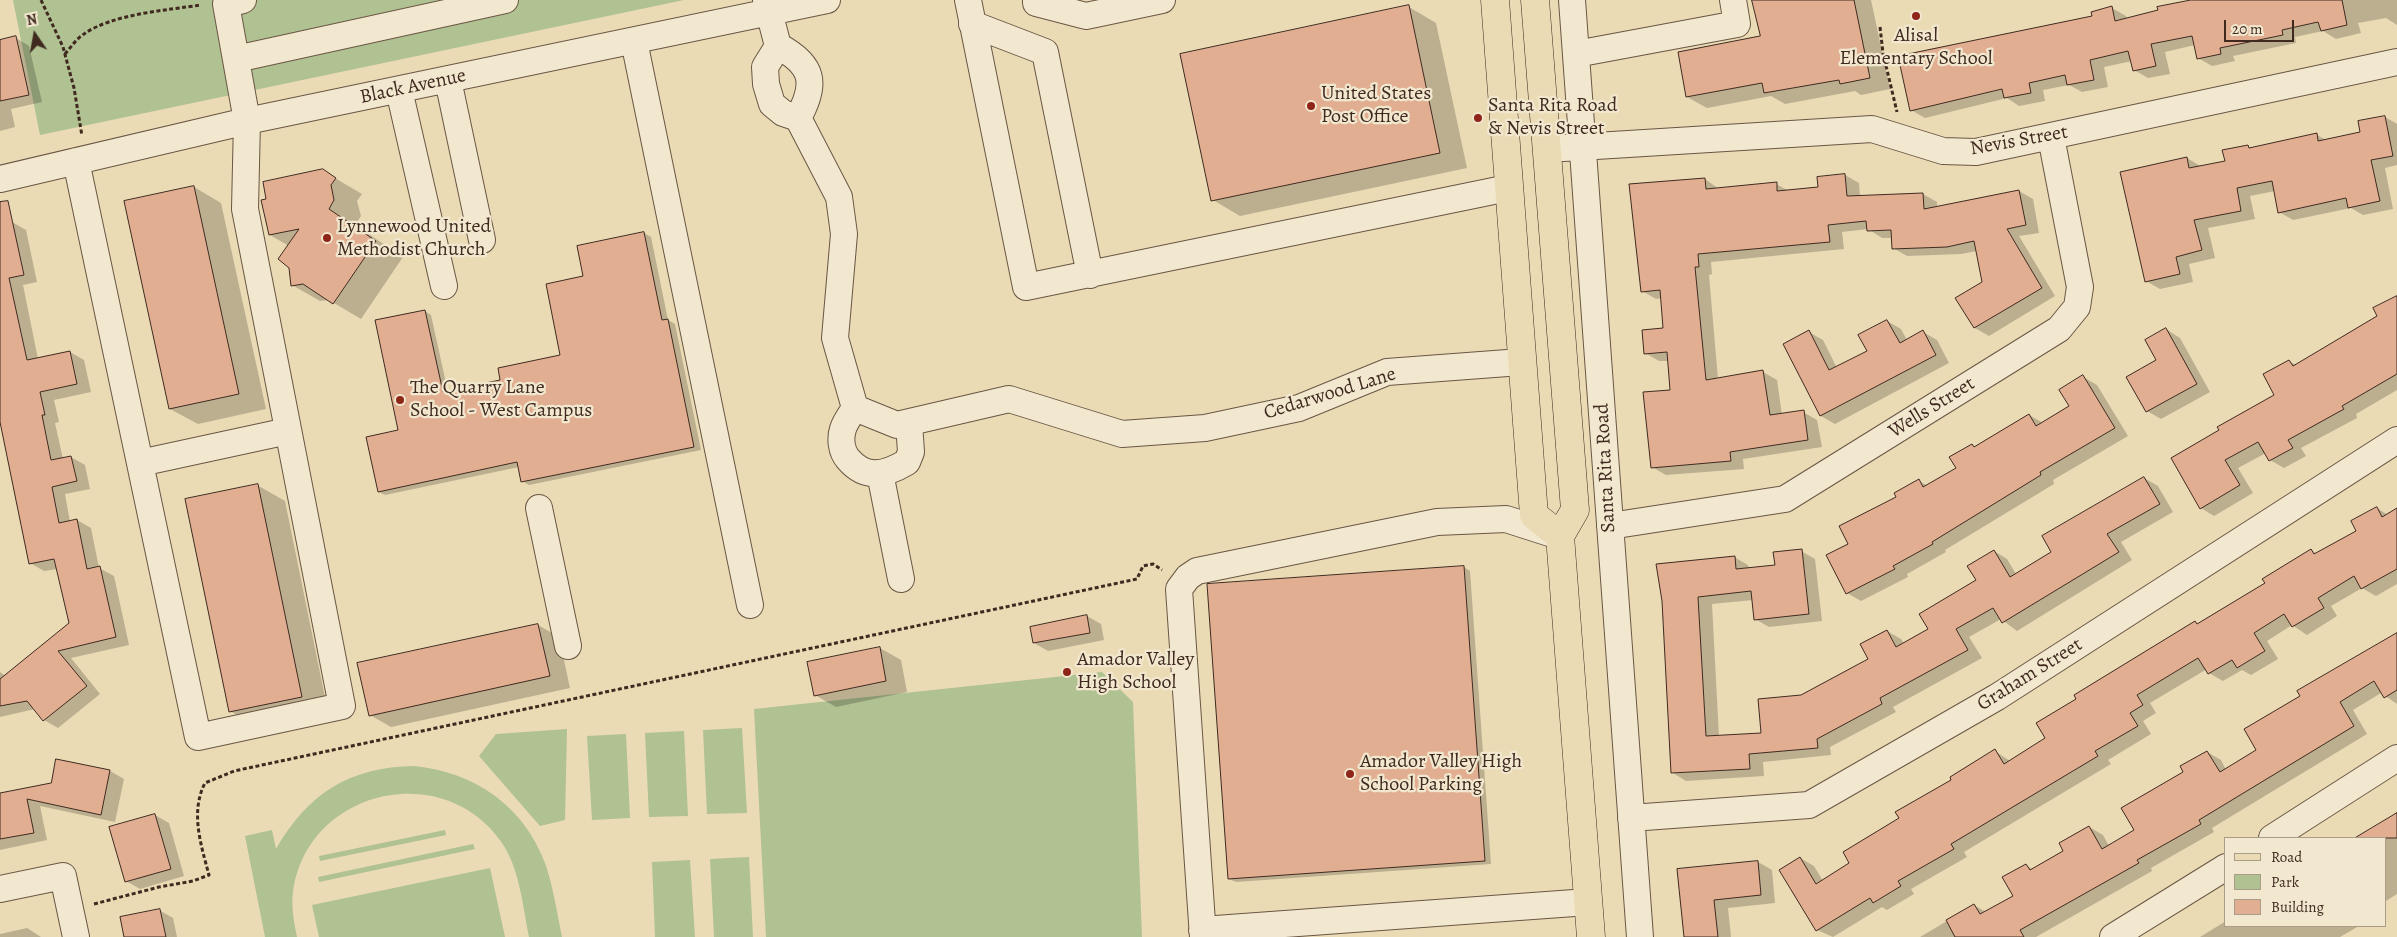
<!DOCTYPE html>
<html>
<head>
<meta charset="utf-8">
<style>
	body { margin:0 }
	#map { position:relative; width:2397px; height:937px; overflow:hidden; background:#eadbb5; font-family:Alegreya,serif }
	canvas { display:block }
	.legend { position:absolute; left:2224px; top:837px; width:162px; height:90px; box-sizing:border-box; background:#f1e8cf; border:1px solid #aa9c89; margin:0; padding:6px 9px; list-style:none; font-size:15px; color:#402a20 }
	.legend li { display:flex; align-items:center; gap:10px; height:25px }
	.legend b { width:25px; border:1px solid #aa9c89 }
	.north { position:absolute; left:10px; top:10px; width:50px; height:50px; -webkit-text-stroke:4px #f1e8cf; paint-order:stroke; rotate:348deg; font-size:14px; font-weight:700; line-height:20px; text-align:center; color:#402a20 }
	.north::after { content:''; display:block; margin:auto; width:18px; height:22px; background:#402a20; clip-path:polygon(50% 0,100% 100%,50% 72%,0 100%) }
	.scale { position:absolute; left:2224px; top:20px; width:70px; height:22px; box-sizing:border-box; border:2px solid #402a20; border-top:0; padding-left:6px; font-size:15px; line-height:18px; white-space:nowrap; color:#402a20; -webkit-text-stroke:4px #f1e8cf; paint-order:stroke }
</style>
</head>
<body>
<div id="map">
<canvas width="2397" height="937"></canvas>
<ul class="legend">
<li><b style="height:6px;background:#eadbb5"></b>Road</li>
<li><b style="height:14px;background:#b0c192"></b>Park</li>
<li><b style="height:14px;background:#e1ae91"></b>Building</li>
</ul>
<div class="north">N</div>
<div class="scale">20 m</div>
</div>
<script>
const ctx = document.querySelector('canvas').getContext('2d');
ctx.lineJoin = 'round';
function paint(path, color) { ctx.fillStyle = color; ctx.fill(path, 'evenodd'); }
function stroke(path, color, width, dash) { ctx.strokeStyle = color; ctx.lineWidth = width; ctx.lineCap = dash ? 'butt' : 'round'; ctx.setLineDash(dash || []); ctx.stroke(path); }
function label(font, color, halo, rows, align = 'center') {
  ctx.font = font + ' Alegreya,serif'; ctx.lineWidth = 4.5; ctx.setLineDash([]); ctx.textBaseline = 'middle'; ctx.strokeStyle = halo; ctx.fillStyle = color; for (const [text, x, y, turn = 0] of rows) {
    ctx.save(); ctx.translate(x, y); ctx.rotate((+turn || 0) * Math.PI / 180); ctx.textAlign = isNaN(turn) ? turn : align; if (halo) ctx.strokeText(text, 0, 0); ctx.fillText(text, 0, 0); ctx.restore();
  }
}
paint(new Path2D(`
	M13 0H684L40 135Z
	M1102 672 1133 702 1142 937H766L754 709Z
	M742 728 747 813 707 814 703 730Z
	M567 729 565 820 540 826 479 756 496 734Z
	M684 731 688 816 649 817 645 733Z
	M626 734 630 818 592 820 587 736Z
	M414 766C474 772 523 805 545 863 553 886 557 912 562 937H529C523 908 520 872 504 846 447 757 307 788 293 892 291 907 294 922 297 937H265L245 836 272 830 276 849C308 793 350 767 414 766Z
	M445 830 446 835 320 861 319 856Z
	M473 844 475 849 319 882 318 877Z
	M749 857 753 937H714L710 859Z
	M690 860 695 937H655L652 862Z
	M490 868 505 937H319L312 905Z`), '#b0c192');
paint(new Path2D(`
	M1754 0H1871L1890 89 1861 95 1855 91 1785 104 1771 96 1707 108 1687 97 1761 37Z
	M2197 0H2397V25L2386 18 2358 23 2361 33 2336 39 2323 31 2295 37 2296 43 2233 56 2235 61 2212 66 2198 58 2195 45 2165 52 2170 74 2148 78 2134 70 2132 61 2104 67 2108 87 2082 92 2069 85 2043 90 2045 101 2019 106 2007 98 1925 118 1911 110 2112 8 2126 16 2127 19Z
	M1409 7 1436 23 1467 168 1240 216 1213 200Z
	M16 38 29 46 42 102 11 109 15 127 0 131V41Z
	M2385 117 2397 124V165L2385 168 2393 209 2363 215 2351 208 2293 220 2279 212 2275 191 2250 196 2255 219 2208 228 2215 258 2189 264 2193 282 2160 289 2146 281 2187 158 2202 167 2226 162 2248 146 2252 149 2317 135 2326 140 2362 133Z
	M323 171 362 194 357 201 361 216 355 225 403 257 361 319 329 300 320 301 292 285 289 246 270 235Z
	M1845 175 1859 183 1860 197 1923 194 1937 202V207L2019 191 2033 199 2039 233 2019 236 2055 296 1989 336 1975 328 1957 298 1983 282 1977 251 1961 254 1907 256 1893 248V238H1882L1868 229 1842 232 1844 249 1711 262 1712 274 1709 275 1718 379 1763 372 1777 380 1782 415 1803 412 1817 420 1822 447 1743 459 1744 469 1666 475 1652 467 1671 391 1669 361H1659L1645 353 1665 329 1662 298 1656 299 1642 291 1631 185 1705 179 1719 189 1776 184 1789 191 1819 188Z
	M194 187 221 203 266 409 198 424 170 409Z
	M12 222 26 230 37 282 23 285 38 359 70 352 84 360 91 392 54 400 59 422 55 423 63 459 71 457 85 465 90 489 65 494 70 522 77 520 91 528 99 568 114 576 129 645 71 658 100 694 58 728 44 720 35 709 0 717V672L5 676 71 623 58 569 44 571 30 563 0 418V225Z
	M644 233 651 237 668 320 675 324 701 450 529 485 522 481 519 467 385 495 379 492 400 431 425 311 431 315 448 392 502 381 562 356 585 277Z
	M2397 297V390L2356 414 2357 418 2301 448 2306 456 2284 468 2270 460 2266 453 2238 468 2253 493 2214 516 2201 508 2173 458 2276 396 2289 361 2296 365 2379 316Z
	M1887 321 1901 329 1907 340 1923 332 1937 340 1949 363 1835 424 1821 416 1784 344 1809 332 1823 340 1837 368 1868 352Z
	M2166 329 2180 338 2210 392 2161 419 2147 411Z
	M2083 377 2097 385 2128 436 2053 480 2054 484 1945 550 1946 552 1907 574 1908 577 1861 601 1847 593 1850 545 1897 497 1919 481 1928 486 1957 468 1972 445 1975 447 2029 415 2043 423 2070 407Z
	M2144 478 2158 486 2173 512 2121 542 2132 560 2017 631 2001 619 1969 637 1982 658 1893 707 1896 712 1830 747 1831 755 1763 762 1764 776 1686 781 1673 773 1663 601 1734 557 1748 565 1749 569 1776 566 1801 551 1815 559 1822 621 1769 627 1755 619 1753 600 1712 604 1719 737 1762 734 1801 696 1870 660 1887 631 1901 639 1904 644 1930 629 1978 581 1994 551 2007 559 2016 574 2053 552Z
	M257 485 285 501 328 712 258 727 230 711Z
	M2377 508 2388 515 2397 509V584L2376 596 2362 588 2331 606 2337 616 2307 635 2292 625 2267 641 2278 659 2251 675 2242 670 2223 681 2209 673 2207 669 2150 703 2156 713 2143 721 2151 734 2108 760 2111 764 1964 852 1967 857 1911 889 1914 894 1887 910 1882 907 1833 937 1817 930 1800 858 1814 866 1823 881 1851 864 1901 819 1995 751 2010 761 2047 739 2078 699 2132 663 2131 660 2195 622 2199 624 2266 583 2311 550 2317 554 2358 531Z
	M1464 567 1470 571 1491 864 1236 882 1229 879Z
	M1087 616 1101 624 1104 640 1048 651 1034 643Z
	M538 625 559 637 570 688 391 727 370 715Z
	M2397 634V704L2381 693 2353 710 2367 734 2212 828 2214 832 2151 868 2152 871 2036 937H1920L1974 905 1986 912 2014 896 2026 865 2033 870 2065 851 2089 827 2103 835 2109 846 2135 831 2185 772 2207 752 2221 760 2226 770 2258 751 2302 697Z
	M880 648 901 660 907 692 836 707 815 695Z
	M57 760 110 771 124 779 115 822 40 806 47 840 0 850V795L52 784Z
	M2397 812V894L2386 901V838H2357L2395 816 2394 814Z
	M155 815 169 823 184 876 140 889 126 881Z
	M1758 862 1772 870 1775 903 1728 908 1731 937H1685L1678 870Z
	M159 910 173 918 177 937H125Z
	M2226 921V926H2359L2340 937H2200Z
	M27 928 41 937H0V934Z`), '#0003');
const building = new Path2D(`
	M1752 0H1854L1870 78 1840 84 1839 80 1764 93 1762 83 1686 97 1678 52 1760 36Z
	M2191 0H2342L2347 25 2321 31 2318 22 2282 30 2283 35 2220 48 2221 54 2197 59 2192 36 2151 44 2156 66 2133 71 2128 51 2090 60 2094 80 2067 85 2065 75 2029 83 2031 93 2004 98 2002 89 1910 111 1898 56 2092 16 2091 12 2112 6 2115 21 2158 10 2157 7Z
	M1409 5 1440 153 1211 201 1180 54Z
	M16 36 29 95 0 101V40Z
	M2385 116 2393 156 2371 160 2380 201 2348 208 2346 198 2278 213 2272 181 2237 188 2241 211 2194 220 2202 250 2176 257 2180 274 2145 282 2120 172 2187 157 2189 168 2225 161 2222 150 2248 145 2249 148 2317 133 2318 141 2360 132 2358 121Z
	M323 169 336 178 331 185 334 200 329 209 376 241 333 304 303 284 291 286 289 268 278 259 299 229 269 235 261 200 266 199 263 182Z
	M1845 174 1847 196 1923 193 1924 209 2019 190 2026 225 2007 229 2042 288 1974 328 1955 298 1982 282 1974 241 1947 247 1892 249 1891 230 1867 231 1866 221 1828 225 1830 242 1698 254 1699 267H1695L1706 380 1763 370 1770 415 1804 410 1808 440 1730 452 1731 461 1651 468 1643 392 1670 390 1667 352 1644 354 1642 330 1663 328 1660 290 1641 292 1629 184 1705 178 1706 189 1777 182V191L1818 187 1817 177Z
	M194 186 239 394 169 409 124 201Z
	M8 201 24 275 9 278 27 360 70 351 77 384 40 392 45 415H42L51 460 71 456 77 481 52 487 59 523 77 519 87 569 100 566 116 637 58 651 87 686 43 721 27 701 0 706V679L69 623 54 559 29 564 0 422V202Z
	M644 232 662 320 668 319 694 447 521 482 517 462 378 492 366 437 398 430 375 320 425 310 443 392 500 380 498 368 560 355 546 284 583 276 577 246Z
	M2397 296V374L2342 406 2344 409 2288 440 2293 448 2269 461 2258 442 2225 460 2240 485 2200 509 2171 458 2219 430 2217 427 2274 395 2263 374 2289 360 2293 366 2377 316 2373 308Z
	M1887 320 1900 343 1923 330 1936 355 1820 416 1783 344 1809 330 1829 370 1867 351 1858 335Z
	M2166 328 2197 384 2146 412 2126 377 2156 360 2145 340Z
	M2083 375 2115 428 2040 472 2041 475 1932 542 1933 544 1893 566 1895 569 1846 594 1826 555 1848 544 1839 526 1896 497 1894 493 1919 479 1923 487 1956 468 1949 457 1972 444 1974 447 2029 414 2036 426 2069 406 2059 390Z
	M2144 477 2160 504 2107 534 2119 552 2002 623 1993 608 1956 629 1968 650 1880 698 1882 704 1817 739 1818 748 1749 754 1750 769 1671 773 1662 601 1656 564 1735 556 1736 569 1775 565 1773 552 1802 549 1809 614 1754 620 1751 591 1698 597 1706 736 1761 733 1758 699 1801 695 1868 659 1860 644 1887 630 1896 647 1928 629 1919 614 1976 580 1967 566 1994 550 2010 577 2051 552 2042 536Z
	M258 484 302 697 229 712 185 499Z
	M2377 507 2382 517 2397 508V569L2361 589 2354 576 2318 598 2324 608 2292 627 2284 614 2254 633 2265 651 2237 668 2232 660 2208 674 2198 658 2137 695 2143 705 2130 713 2138 726 2095 751 2098 756 1951 844 1954 849 1898 881 1901 886 1873 903 1870 898 1816 931 1779 870 1800 857 1816 884 1849 863 1843 852 1899 818 1895 812 1951 780 1950 777 1995 749 2004 764 2045 738 2036 723 2076 699 2074 695 2195 621 2197 624 2265 583 2262 579 2311 549 2314 554 2356 531 2351 521Z
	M1464 566 1485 861 1228 879 1207 584Z
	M1087 615 1090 633 1033 643 1030 627Z
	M538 624 550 676 369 716 357 663Z
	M2397 633V690L2384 698 2374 681 2340 702 2354 726 2199 820 2201 824 2137 860 2139 863 2020 930 2024 937H1955L1946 920 1974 904 1980 914 2013 896 2002 877 2026 864 2030 870 2063 851 2059 843 2089 826 2102 849 2134 830 2121 808 2183 772 2180 766 2207 751 2220 772 2256 750 2244 729 2300 696 2297 691Z
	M880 647 886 681 814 696 807 662Z
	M56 759 110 770 101 815 27 799 34 833 0 839V793L51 783Z
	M2397 813V838H2355Z
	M155 814 171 869 125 882 109 827Z
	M1758 861 1761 895 1714 900 1718 937H1684L1677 869Z
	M160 909 166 937H124L120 917Z`);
paint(building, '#e1ae91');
stroke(building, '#402a20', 1);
const minor = new Path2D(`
	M766 0 778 46 765 67 766 84 772 104 783 113 798 118 839 197 844 234 835 338 855 408 897 425 1009 399 1122 434 1205 428 1299 408 1387 372 1521 362
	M968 0 1026 287 1508 188
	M1036 0V3L1086 16 1162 0
	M1572 0 1640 937
	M972 24 1045 52 1090 275
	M634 41 750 605
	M778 46C814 65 817 84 798 118
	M1576 54 1737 24 1733 0
	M236 59 505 0
	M448 80 482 240
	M399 90 444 286
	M1547 149 1872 129 1943 151 1976 152 2397 62
	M76 161 198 737 342 706 245 209 247 121 226 4 243 0
	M0 179 247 121 827 0
	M855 408C851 414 845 422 843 429 840 438 841 451 848 459 866 480 885 475 907 462L911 452 909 423
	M140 463 288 431
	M880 473 901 579
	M539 508 568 646
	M1610 526 1785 499 2059 329 2077 307 2080 287 2051 137
	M1631 818 1809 805 1997 697 2397 440
	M2272 838 2397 758
	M0 889 63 876 76 937
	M1202 930 1588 902
	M1203 937 1179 589 1188 577 1197 571 1437 522 1506 519 1559 536
	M2113 937 2226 867`);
const major = new Path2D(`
	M1495 0 1534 515 1560 536
	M1535 0 1575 510 1560 536 1591 937`);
stroke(minor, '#6a5645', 28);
stroke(major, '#402a20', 29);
stroke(new Path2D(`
	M41 0 63 47 74 88 82 136
	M1880 27 1883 53 1897 112
	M65 54C71 47 77 38 84 34 112 14 168 10 201 5
	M94 904 159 887 193 881 209 875C201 845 190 812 205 783L234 771 1137 579 1143 566 1153 564 1162 570`), '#402a20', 3, [4, 2.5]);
stroke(minor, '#f1e8cf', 26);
stroke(major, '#eadbb5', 28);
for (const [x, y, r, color] of [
	[1916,16,5,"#8f2418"],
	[1311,106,5,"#8f2418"],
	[1478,118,5,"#8f2418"],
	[327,238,5,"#8f2418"],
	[400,400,5,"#8f2418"],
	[1067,672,5,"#8f2418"],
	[1350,774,5,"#8f2418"]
]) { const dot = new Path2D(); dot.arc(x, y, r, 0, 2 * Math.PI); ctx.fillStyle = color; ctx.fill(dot); stroke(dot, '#f1e8cf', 2); }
label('20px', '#402a20', '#f1e8cf', [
	["Alisal",1916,36,"center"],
	["Elementary School",1916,59,"center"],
	["United States",1321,94],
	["Post Office",1321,117],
	["Santa Rita Road",1488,106],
	["& Nevis Street",1488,129],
	["Lynnewood United",337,227],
	["Methodist Church",337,250],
	["The Quarry Lane",410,388],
	["School - West Campus",410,411],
	["Amador Valley",1077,660],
	["High School",1077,683],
	["Amador Valley High",1360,762],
	["School Parking",1360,785]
], 'left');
label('20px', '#402a20', '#f1e8cf', [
	["Black Avenue",413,87,-12],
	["Nevis Street",2019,141,-10],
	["Cedarwood Lane",1330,394,-17],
	["Wells Street",1932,408,-32],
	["Santa Rita Road",1606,468,-93],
	["Graham Street",2030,675,-32]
]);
</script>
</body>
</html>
